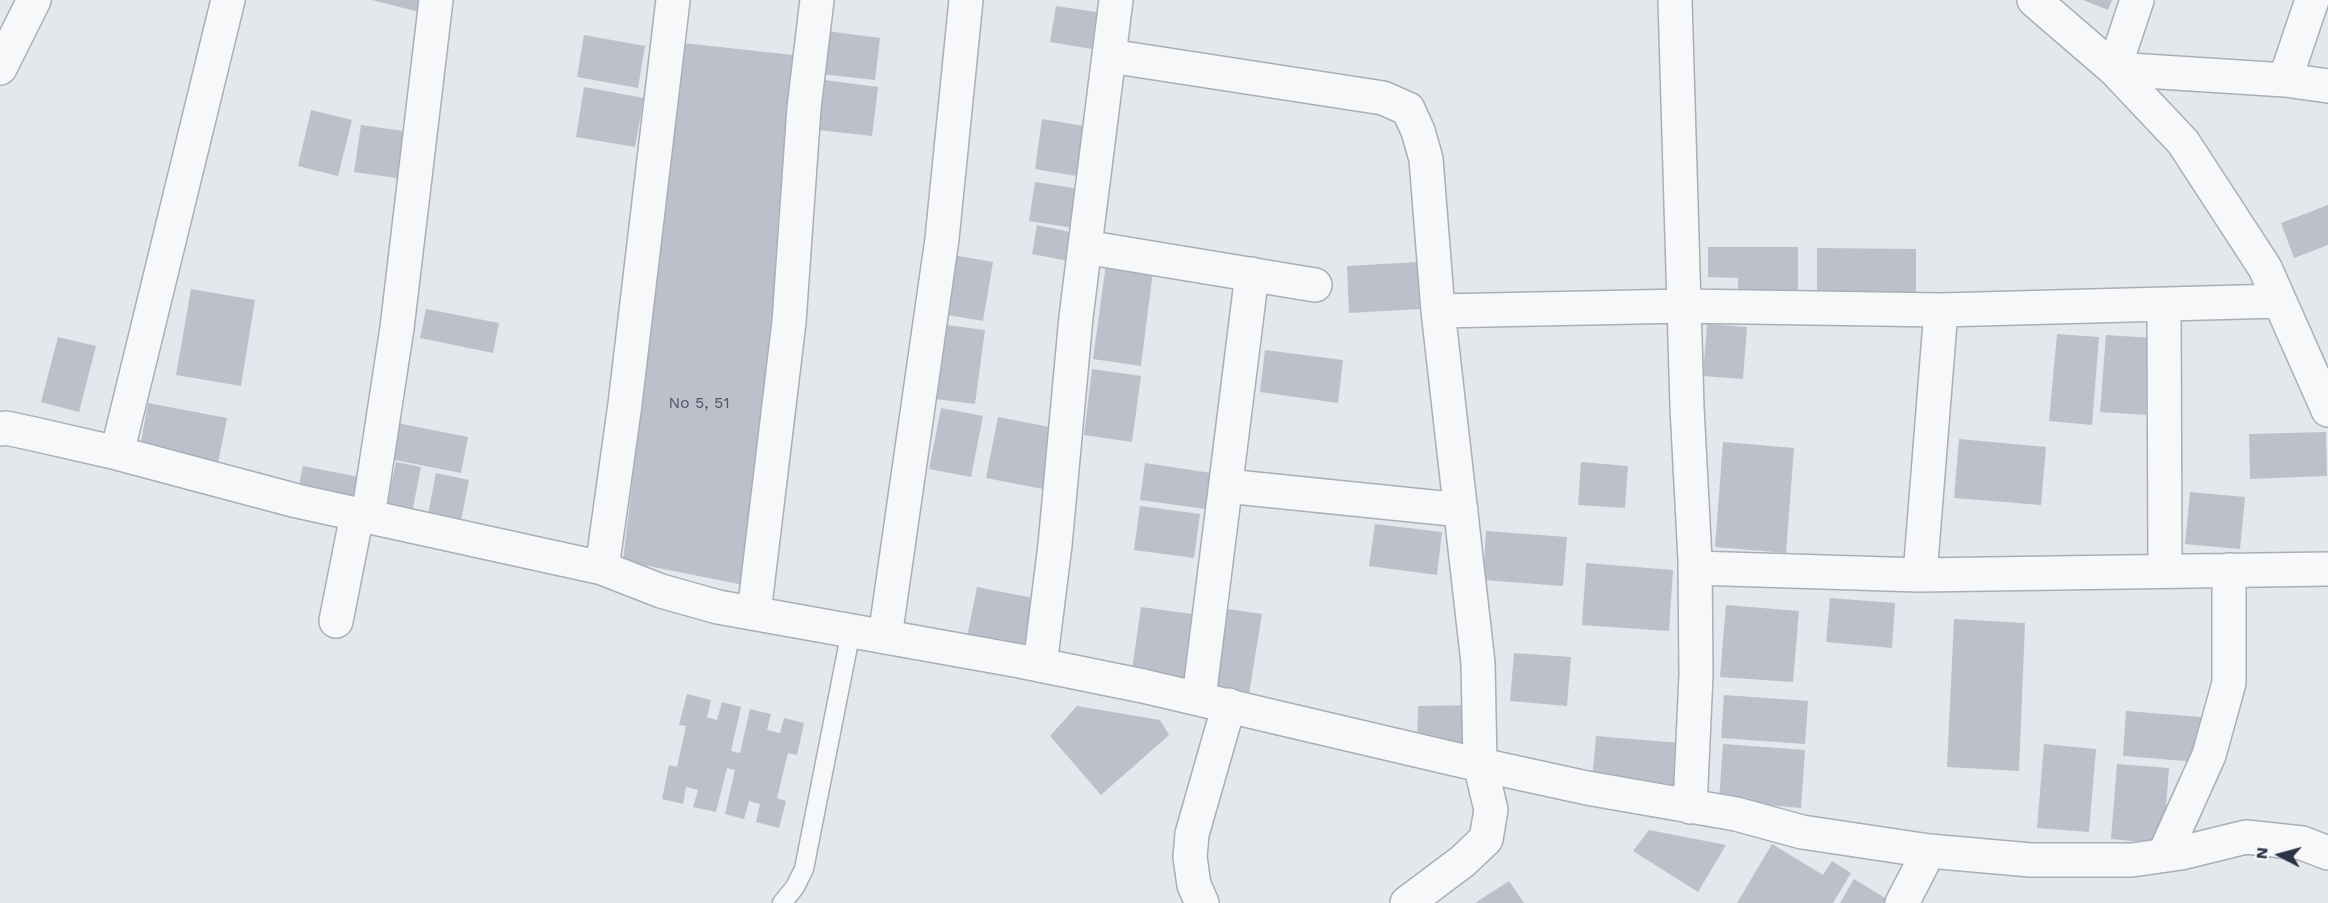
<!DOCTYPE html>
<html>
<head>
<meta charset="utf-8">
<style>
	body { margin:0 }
	#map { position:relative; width:2328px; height:903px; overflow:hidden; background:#e4e7ec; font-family:"Work Sans",sans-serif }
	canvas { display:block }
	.north { position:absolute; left:2250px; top:825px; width:60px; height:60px; -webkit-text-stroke:4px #f4f6f9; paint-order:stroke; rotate:276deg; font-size:16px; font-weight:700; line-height:24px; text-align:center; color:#2b3445 }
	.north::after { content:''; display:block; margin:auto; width:21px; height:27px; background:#2b3445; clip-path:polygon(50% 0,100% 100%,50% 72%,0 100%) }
</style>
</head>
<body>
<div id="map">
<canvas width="2328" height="903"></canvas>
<div class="north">N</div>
</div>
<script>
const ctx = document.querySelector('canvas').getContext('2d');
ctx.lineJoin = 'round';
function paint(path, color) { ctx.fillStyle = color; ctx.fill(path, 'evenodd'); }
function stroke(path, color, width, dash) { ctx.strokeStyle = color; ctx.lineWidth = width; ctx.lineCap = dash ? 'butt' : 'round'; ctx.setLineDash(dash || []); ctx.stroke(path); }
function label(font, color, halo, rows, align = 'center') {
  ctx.font = font + ' "Work Sans",sans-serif'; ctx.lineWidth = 4.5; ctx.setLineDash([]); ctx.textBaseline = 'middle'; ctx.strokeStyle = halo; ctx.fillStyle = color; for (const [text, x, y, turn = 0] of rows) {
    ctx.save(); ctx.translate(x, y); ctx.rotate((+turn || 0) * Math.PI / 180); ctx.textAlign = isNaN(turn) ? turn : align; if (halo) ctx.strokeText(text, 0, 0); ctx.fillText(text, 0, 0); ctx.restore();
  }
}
paint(new Path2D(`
	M372 0H426L423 13Z
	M2083 0H2112L2108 10Z
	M1056 6 1103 13 1098 50 1050 42Z
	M827 31 880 38 875 80 821 74Z
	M584 35 645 46 638 88 577 77Z
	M683 43 802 56 744 585 623 561Z
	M824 80 878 87 872 136 818 130Z
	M584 87 644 98 635 147 576 137Z
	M311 110 352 120 338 176 298 166Z
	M1042 119 1096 128 1088 178 1035 169Z
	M361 125 410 132 403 179 354 172Z
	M1035 182 1080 189 1074 228 1029 221Z
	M2328 205V245L2294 258 2281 223Z
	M1037 225 1079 234 1073 262 1032 254Z
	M1708 247H1798V295L1738 294V278L1708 277Z
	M1817 248 1916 249V295L1817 294Z
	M953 255 993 262 983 321 942 314Z
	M1417 262 1420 309 1349 313 1347 266Z
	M1106 264 1153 271 1141 366 1093 359Z
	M191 289 255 300 241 386 176 375Z
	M426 309 499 323 493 353 420 338Z
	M1707 324 1747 327 1743 379 1703 376Z
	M946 325 985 330 975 404 936 399Z
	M2057 334 2099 337 2092 425 2049 421Z
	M2106 335 2152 338 2146 415 2100 412Z
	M58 337 96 346 79 412 41 402Z
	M1265 350 1343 360 1338 403 1260 392Z
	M1092 369 1141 376 1132 442 1084 435Z
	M148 403 227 418 217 468 139 453Z
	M941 408 983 416 971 477 929 469Z
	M998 417 1060 429 1048 490 986 478Z
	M397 423 468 437 461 473 390 459Z
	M2326 432 2327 476 2250 479 2249 434Z
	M1959 439 2046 447 2041 505 1954 498Z
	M1723 442 1794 448 1786 553 1715 547Z
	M396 462 421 467 412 513 386 508Z
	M1581 462 1628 466 1625 508 1578 505Z
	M1145 463 1211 473 1206 509 1140 500Z
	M303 466 364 478 359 501 298 489Z
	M436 473 469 480 461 521 428 514Z
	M2190 492 2245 497 2240 549 2185 544Z
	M1140 506 1200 514 1194 558 1134 550Z
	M1375 524 1442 532 1437 575 1369 566Z
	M1486 531 1567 537 1563 586 1483 580Z
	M1586 563 1673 570 1669 631 1582 625Z
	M977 587 1043 600 1032 656 966 642Z
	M1830 598 1895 603 1892 648 1826 642Z
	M1726 605 1799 611 1793 682 1720 677Z
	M1141 607 1192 614 1183 684 1131 677Z
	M1228 609 1262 614 1249 694 1216 688Z
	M1954 619 2025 623 2019 771 1947 767Z
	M1514 653 1571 657 1567 706 1510 701Z
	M687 694 711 700 707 717 717 720 722 702 741 707 731 751 740 753 750 709 771 714 767 730 780 733 784 718 804 723 797 755 788 753 777 798 786 801 779 828 756 822 760 804 749 801 744 819 725 814 735 770 727 768 716 812 693 807 698 790 686 787 683 804 662 799 669 765 677 767 686 726 679 725Z
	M1724 695 1808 701 1805 744 1721 738Z
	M1473 705V753L1417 742 1418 706Z
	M1077 706 1160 720 1169 735 1101 795 1050 736Z
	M2126 711 2202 717 2198 762 2123 756Z
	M1596 736 1680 743 1677 788 1592 781Z
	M1723 744 1805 750 1801 808 1719 801Z
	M2044 744 2096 749 2089 832 2037 828Z
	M2117 764 2169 768 2163 844 2111 839Z
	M1649 830 1726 845 1698 892 1633 851Z
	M1772 844 1823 875 1832 861 1851 873 1833 903H1737Z
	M1854 879 1890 901 1889 903H1840Z
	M1509 881 1524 903H1475Z`), '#bbc0ca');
const lane = new Path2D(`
	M782 903 795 887 804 869 851 631`);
const street = new Path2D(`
	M1675 0 1687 407 1695 560 1696 675 1690 807
	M2034 0 2114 69 2183 142 2265 268 2328 410
	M2137 0 2114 69 2285 80 2328 86
	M1110 56 1383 98 1408 109 1418 131 1426 159 1438 311 1478 663 1480 764 1491 810 1486 839 1463 861 1407 903
	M0 68 34 0
	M2285 80 2312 0
	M1085 247 1315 285
	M2164 305 2165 571
	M1438 311 1685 306 1941 310 2279 301
	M0 429 6 428 34 434 117 453 297 501 602 568 661 591 718 607 1020 661 1143 686 1454 759 1587 788 1736 814 1802 832 1929 851 2031 860H2132L2181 853 2246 837 2302 843 2328 853
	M117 453 228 0
	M1226 486 1461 510
	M368 517 397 328 436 0
	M602 568 625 404 673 0
	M1695 568 1920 575 2328 569
	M1920 575 1941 310
	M754 613 789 322 804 108 817 0
	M336 621 357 515
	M885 637 942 239 966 0
	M1040 665 1055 545 1076 317 1116 0
	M1199 698 1252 274
	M2164 855 2209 755 2229 683V570
	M1202 903 1194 885 1190 857 1192 834 1229 705
	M1902 903 1929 851`);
stroke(lane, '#a9aeb7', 21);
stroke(street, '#a9aeb7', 36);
stroke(lane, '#f7f8fa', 18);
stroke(street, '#f7f8fa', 33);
label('16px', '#4f5766', null, [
	["No 5, 51",699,403]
]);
</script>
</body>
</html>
